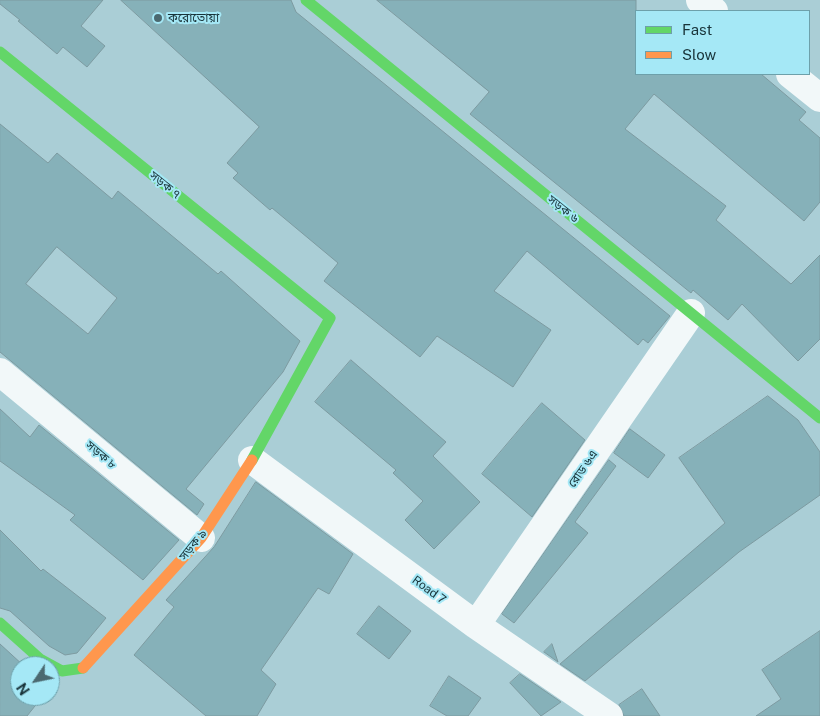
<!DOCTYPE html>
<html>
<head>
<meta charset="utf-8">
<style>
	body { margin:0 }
	#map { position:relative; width:820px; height:716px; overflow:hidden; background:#aaced6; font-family:"Public Sans",sans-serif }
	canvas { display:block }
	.legend { position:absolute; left:635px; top:10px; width:175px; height:65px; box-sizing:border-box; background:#a5e8f6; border:1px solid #6da0aa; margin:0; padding:6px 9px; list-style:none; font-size:15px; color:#183339 }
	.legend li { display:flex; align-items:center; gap:10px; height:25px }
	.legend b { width:25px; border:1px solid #6da0aa }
	.north { position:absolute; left:10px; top:656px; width:50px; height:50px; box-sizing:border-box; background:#a5e8f6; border:1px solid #6da0aa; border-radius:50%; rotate:236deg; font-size:14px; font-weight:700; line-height:20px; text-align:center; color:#183339 }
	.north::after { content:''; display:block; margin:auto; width:18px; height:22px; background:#4b6970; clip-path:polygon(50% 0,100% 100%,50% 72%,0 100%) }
</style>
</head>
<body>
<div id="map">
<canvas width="820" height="716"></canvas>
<ul class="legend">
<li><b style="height:6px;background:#63d668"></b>Fast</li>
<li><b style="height:6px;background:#ff974d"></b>Slow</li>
</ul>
<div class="north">N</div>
</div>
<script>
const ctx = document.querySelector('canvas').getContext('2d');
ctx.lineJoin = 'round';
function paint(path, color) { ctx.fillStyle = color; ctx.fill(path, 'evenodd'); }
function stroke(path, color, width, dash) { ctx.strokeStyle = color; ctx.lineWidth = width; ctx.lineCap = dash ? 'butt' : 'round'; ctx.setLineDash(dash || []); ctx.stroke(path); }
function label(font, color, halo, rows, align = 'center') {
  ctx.font = font + ' "Public Sans","Noto Sans Bengali",sans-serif'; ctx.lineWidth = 4; ctx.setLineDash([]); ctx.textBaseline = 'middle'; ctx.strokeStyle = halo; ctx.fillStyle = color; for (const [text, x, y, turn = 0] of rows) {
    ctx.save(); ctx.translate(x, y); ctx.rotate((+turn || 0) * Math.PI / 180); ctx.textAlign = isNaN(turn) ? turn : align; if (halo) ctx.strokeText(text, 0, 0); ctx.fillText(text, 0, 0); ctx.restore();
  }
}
const building = new Path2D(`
	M0 0H103L81 26 105 46 87 67 63 47 57 54 18 21 20 20 0 4Z
	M121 0H291L296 12 670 316 648 343 643 339 638 345 527 251 494 291 551 330 513 387 437 336 420 357 324 281 338 263 272 208 270 210 233 178 238 173 227 163 259 127Z
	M377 0H636V74H761L806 112 799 120 820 138V202L804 221 654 94 625 129 726 206 716 220 791 284 820 255V339L798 361 742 304 728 320 693 290 691 293 470 114 489 92Z
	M0 124 48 163 57 153 112 199 118 191 218 274 221 271 300 341 283 372 186 489 204 504 197 515 0 352ZM57 247 117 298 88 334 26 284Z
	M351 360 446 442 433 456 480 502 434 549 405 520 423 501 393 473 396 470 315 402Z
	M768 396 798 420 820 452V495L739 552 585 681 560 664 725 523 679 458Z
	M542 403 585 440 532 517 482 474Z
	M0 409 30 437 39 425 179 540 143 580 70 520 75 515 0 461Z
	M630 429 665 455 648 478 614 453Z
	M609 460 616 466 575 522 588 533 514 623 502 614Z
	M256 482 353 554 329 594 318 588 261 670 276 684 257 716H206L134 655 174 607 166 600 214 547Z
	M0 530 41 571 43 569 106 618 77 653 65 655 49 646 10 611 0 608Z
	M379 606 411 631 389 659 357 634Z
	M820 631V716H756L781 699 762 670Z
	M0 644 24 666H20V696H43L27 716H0Z
	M552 644 558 662 544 652Z
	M520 674 561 702 541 716 510 683Z
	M449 676 481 698 468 716H447L430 706Z
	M642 689 660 716H624L619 705Z`);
paint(building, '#86b1b9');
stroke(building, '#7d9aa0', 1);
stroke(new Path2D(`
	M700 0 714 11
	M790 74 820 98
	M0 372 201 538
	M252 460 476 625 609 716
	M476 625 691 313`), '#f2f8f9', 28);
stroke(new Path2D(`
	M306 0 820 418
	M0 52 330 318 252 460
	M0 623 40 659 62 671 83 668`), '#63d668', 11);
stroke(new Path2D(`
	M83 668 201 538 252 460`), '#ff974d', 11);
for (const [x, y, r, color] of [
	[158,18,5,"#4b6970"]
]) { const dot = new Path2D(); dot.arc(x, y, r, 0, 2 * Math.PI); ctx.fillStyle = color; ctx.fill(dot); stroke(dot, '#a5e8f6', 2); }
label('12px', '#183339', '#a5e8f6', [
	["করোতোয়া",168,18]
], 'left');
label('12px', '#183339', '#a5e8f6', [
	["সড়ক ৭",165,185,39],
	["সড়ক ৬",563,209,39],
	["সড়ক ৮",101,455,40],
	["রোড ৬এ",583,469,-55],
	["সড়ক ৯",193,545,-51],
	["Road 7",429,590,36]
]);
</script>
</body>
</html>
